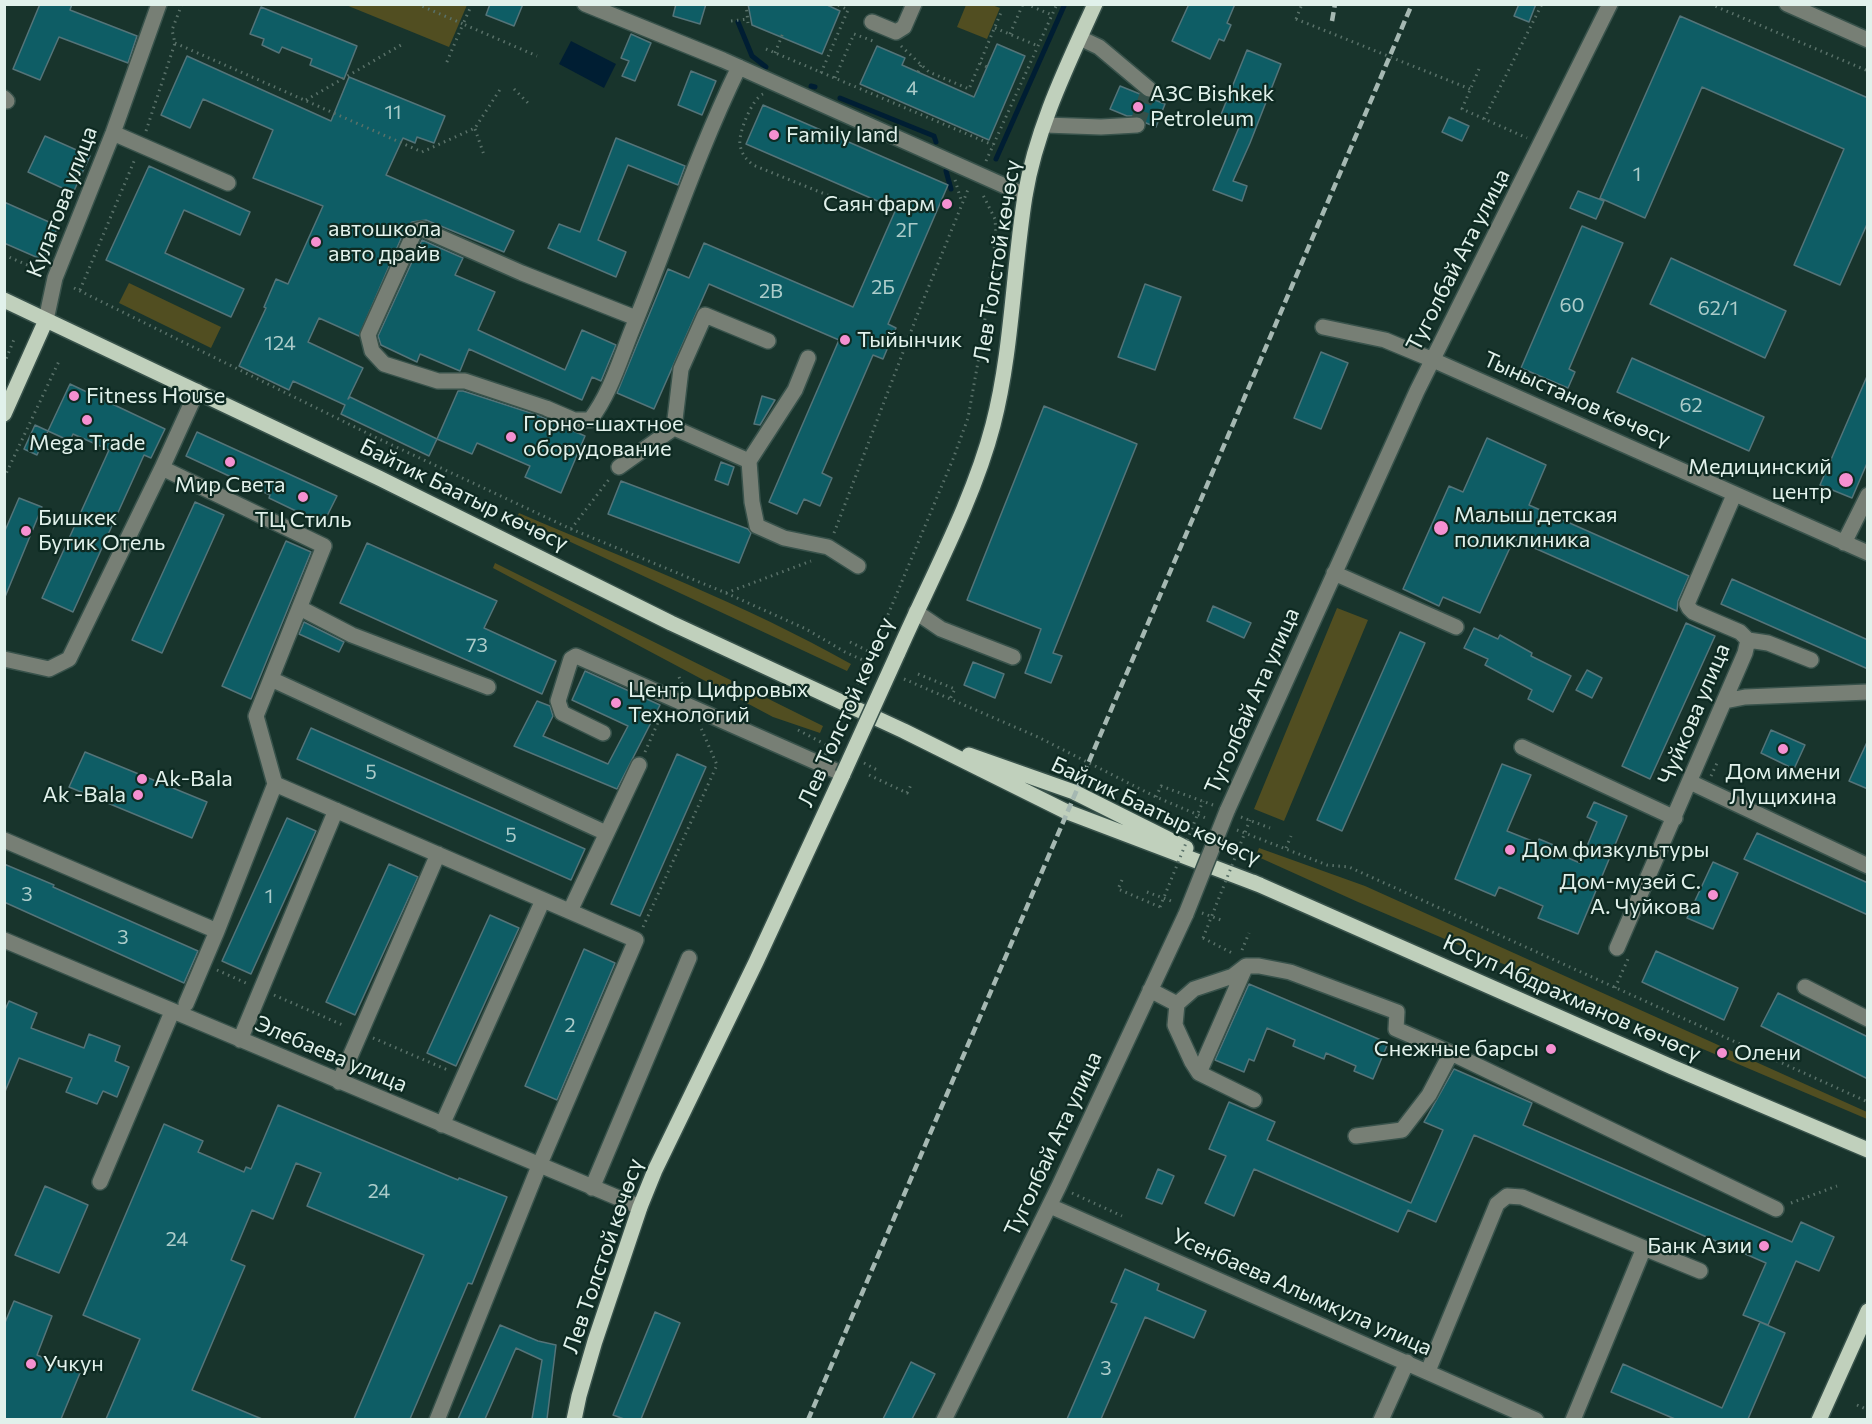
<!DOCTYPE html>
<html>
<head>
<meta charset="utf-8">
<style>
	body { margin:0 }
	#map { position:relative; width:1872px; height:1424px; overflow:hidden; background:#18342c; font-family:Commissioner,sans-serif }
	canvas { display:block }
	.frame { position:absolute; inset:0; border:6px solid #e1f1eb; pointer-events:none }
</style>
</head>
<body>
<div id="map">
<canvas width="1872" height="1424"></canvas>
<div class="frame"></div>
</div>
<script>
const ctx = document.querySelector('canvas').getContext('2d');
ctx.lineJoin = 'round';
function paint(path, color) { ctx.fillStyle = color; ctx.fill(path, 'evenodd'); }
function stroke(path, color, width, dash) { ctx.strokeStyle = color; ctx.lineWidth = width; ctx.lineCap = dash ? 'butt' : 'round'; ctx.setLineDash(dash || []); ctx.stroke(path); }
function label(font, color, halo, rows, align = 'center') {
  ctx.font = font + ' Commissioner,sans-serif'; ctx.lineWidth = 4.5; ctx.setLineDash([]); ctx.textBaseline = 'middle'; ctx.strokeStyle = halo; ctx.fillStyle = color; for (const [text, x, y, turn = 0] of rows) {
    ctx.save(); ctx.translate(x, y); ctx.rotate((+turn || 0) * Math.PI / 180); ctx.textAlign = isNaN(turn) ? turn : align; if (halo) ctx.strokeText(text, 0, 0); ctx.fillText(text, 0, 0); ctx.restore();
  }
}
paint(new Path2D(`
	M346 5H467L449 47Z
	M966 5H992L1000 8 987 39 957 27Z
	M129 283 221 327 211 348 119 303Z
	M519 513C630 561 745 604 851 664L847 671 517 517Z
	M495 563 823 726 820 733 773 717 493 568Z
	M1337 608 1368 620 1284 821 1254 809Z
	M1259 848 1365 886 1867 1112V1119L1358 902 1256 856Z`), '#514e21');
paint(new Path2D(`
	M571 41 616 64 604 88 559 64Z`), '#001e33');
stroke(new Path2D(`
	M738 22 752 56 766 67
	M811 86 815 87
	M840 98 934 136 936 142
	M996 159 1064 6
	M946 171 951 189`), '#001e33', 5);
const building = new Path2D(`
	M40 4H72L70 10 137 36 128 63 59 37 40 80 13 69Z
	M490 4H523L514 26 486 15Z
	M676 4H706L700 24 673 16Z
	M748 4H825L840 11 822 54 752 25Z
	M1189 4H1235L1227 23 1231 25 1224 41 1219 39 1210 59 1172 41Z
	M1519 4H1536L1529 22 1514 16Z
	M261 7 357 46 344 79 310 65 312 59 282 47 279 53 262 45 264 39 250 34Z
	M1680 16 1868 98V222L1840 285 1794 265 1844 149 1702 87 1645 218 1600 198Z
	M631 34 651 43 635 81 622 76 629 61 621 58Z
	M997 44 1025 56 989 140 860 84 877 46 905 58 902 65 974 97Z
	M1247 50 1281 64 1250 143 1233 181 1247 186 1242 201 1213 190 1240 125 1220 117Z
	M187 56 331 121 349 77 445 116 434 143 417 137 415 143 403 138 386 175 514 231 504 252 426 220 412 222 406 227 359 336 319 318 308 342 363 368 348 399 350 397 437 439 429 456 341 414 345 405 293 381 289 390 239 366 266 308 264 307 276 279 288 284 323 206 253 178 273 130 203 99 190 128 161 115Z
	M691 71 716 81 702 115 678 105Z
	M1120 86 1165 104 1156 127 1146 123 1141 116H1127L1110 109Z
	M763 105 948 185 888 324 896 328 883 359 873 355 822 473 832 478 820 506 804 499 797 514 769 502 839 340 709 284 654 409 617 393 668 269 689 278 704 243 853 307 896 209 746 144Z
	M1449 117 1469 126 1462 141 1442 132Z
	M45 136 90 156 73 193 28 172Z
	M616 138 685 166 678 185 628 165 598 240 626 252 616 277 548 248 559 224 580 232Z
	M149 166 250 212 240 235 184 210 165 253 244 289 231 317 106 260Z
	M1578 191 1604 201 1596 219 1570 208Z
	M4 202 58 226 43 260 4 243Z
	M1582 226 1623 243 1569 369 1575 372 1568 388 1521 368Z
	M422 240 463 258 455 275 495 292 478 330 565 370 582 330 616 345 601 381 592 377 582 400 469 349 460 371 420 354 417 362 381 345 378 336Z
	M1671 258 1786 311 1765 358 1650 304Z
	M1145 284 1181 297 1155 370 1118 357Z
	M1321 352 1348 363 1321 429 1294 418Z
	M1632 358 1764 417 1749 451 1617 392Z
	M1868 374V461L1852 498 1820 485Z
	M70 384 165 429 151 458 144 455 73 612 42 598 109 450 73 434 70 441 48 431Z
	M458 391H463L537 415 585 436 561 493 525 477 530 466 477 443 472 454 437 439Z
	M762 396 775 400 760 425 754 424Z
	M1044 406 1137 444 1053 653 1062 656 1051 683 1025 673 1041 629 967 600Z
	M35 425 48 431 37 455 24 449Z
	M197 432 337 496 323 524 269 498 270 495 186 456Z
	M1487 438 1546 465 1529 505 1689 576 1678 601 1677 611 1514 539 1480 613 1443 597 1439 606 1403 589 1449 486 1463 492Z
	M721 462 734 467 728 485 715 480Z
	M621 481 748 529 751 533 739 563 608 514Z
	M19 498 42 507 5 597 4 533Z
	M195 502 224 515 162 653 132 640Z
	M286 541 311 552 251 699 222 686Z
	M367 543 497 601 484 628 556 661 542 694 340 603Z
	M1732 579 1868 640V669L1721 604Z
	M1213 606 1251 623 1244 638 1207 621Z
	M304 622 344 642 339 652 299 634Z
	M1686 623 1715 636 1650 779 1622 766Z
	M1474 628 1498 639 1500 635 1532 653 1531 656 1571 676 1553 712 1528 699 1532 690 1485 665 1488 659 1464 648Z
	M1400 632 1425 643 1342 831 1317 820Z
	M973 662 1004 674 995 698 964 685Z
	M1587 670 1602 678 1592 698 1576 690Z
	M585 671 660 705 617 789 514 746 537 701 550 706 553 716 543 736 608 764 628 726 572 700Z
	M311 728 585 849 571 880 297 759Z
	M1771 730 1805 745 1794 769 1761 753Z
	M1868 740V789L1849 781Z
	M85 752 207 802 192 838 69 787Z
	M677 754 706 767 640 916 611 904Z
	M1502 764 1531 775 1507 831 1537 843 1539 839 1556 846 1554 852 1580 863 1597 822 1587 817 1594 802 1627 816 1578 934 1538 918 1543 906 1499 887 1495 896 1455 879Z
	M287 818 316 831 251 974 222 961Z
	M1757 833 1868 883V915L1744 859Z
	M1713 862 1738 873 1713 929 1687 918Z
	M4 864 54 885 53 887 198 951 184 983 4 902Z
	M389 864 418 877 355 1015 326 1002Z
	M490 915 519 928 456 1066 427 1053Z
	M584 949 615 963 557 1100 525 1086Z
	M1656 951 1738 988 1724 1020 1642 982Z
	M1249 984 1388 1043 1373 1079 1354 1071 1356 1066 1326 1053 1324 1059 1293 1046 1295 1040 1267 1028 1254 1061 1249 1059 1244 1072 1215 1060Z
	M1778 993 1868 1037V1079L1761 1026Z
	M9 1001 37 1013 31 1028 84 1048 89 1034 120 1046 115 1061 129 1067 117 1097 103 1091 97 1104 66 1092 72 1078 19 1058 4 1094V1012Z
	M1454 1069 1532 1103 1523 1125 1792 1242 1801 1222 1834 1237 1819 1271 1796 1261 1768 1325 1743 1315 1766 1263 1474 1135 1436 1222 1408 1210 1398 1232 1254 1169 1234 1216 1205 1203 1226 1156 1209 1149 1229 1102 1275 1122 1267 1140 1411 1203 1443 1130 1424 1122Z
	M278 1105 458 1180 459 1178 507 1197 472 1284 468 1283 410 1419H354L424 1255 307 1206 321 1173 296 1163 273 1219 252 1210 231 1260 245 1266 192 1390 262 1419H106L140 1339 83 1315 164 1124 203 1141 198 1152 244 1172 246 1167 251 1169Z
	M1158 1169 1174 1176 1162 1204 1146 1198Z
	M45 1186 88 1205 59 1273 15 1255Z
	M1125 1269 1159 1284 1157 1290 1206 1311 1194 1338 1145 1317 1101 1419H1067L1117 1304 1111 1302Z
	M14 1301 52 1316 37 1355 80 1373 61 1419H4V1325Z
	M655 1312 680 1323 641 1419H624L613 1415Z
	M1760 1322 1785 1333 1748 1419H1675L1611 1392 1623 1364 1722 1408Z
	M500 1325 538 1341 556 1345 547 1419H532L542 1360 516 1348 485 1419H458Z
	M911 1362 935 1374 912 1419H883Z`);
paint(building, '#0e5d65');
stroke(building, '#547479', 1.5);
stroke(new Path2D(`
	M1137 125 1149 89`), '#365049', 15, [15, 8]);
const minor = new Path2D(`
	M585 4 723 60 1025 195
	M1787 4 1868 40
	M872 22 896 32 904 27 914 4
	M1080 38 1099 47 1149 89
	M4 98 7 101
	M1045 125 1101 127 1137 125
	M113 133 228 183
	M636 318 522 273 422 229 415 231 368 335 372 351 384 364 438 381H465L546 408 574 420H590C611 393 621 356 634 325 669 239 698 151 739 67
	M46 320 55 278 113 133 159 4
	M1323 327 1385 340 1433 360 1868 553
	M197 391 162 468 324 546 256 716 275 784 217 931
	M674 428 681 369 705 315 768 341
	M749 461 795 390 808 358
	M619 467 674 428 749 461 752 502 757 526 784 538 828 547 858 566
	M1844 543 1868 495
	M1334 573 1456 627
	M300 608 352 635 488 687
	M916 612 941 629 1013 657
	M1748 640 1768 643 1811 660
	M4 659 49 669 69 659 162 468
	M271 679 606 833
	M1725 701 1745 697 1868 692
	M603 733 562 713 558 701 571 659 576 656 843 774
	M1522 747 1675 818
	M1690 782 1868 866
	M275 784 636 940 539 1166 437 1420
	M1227 811 1417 391 1610 4
	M4 840 217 931 186 1004
	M570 911 639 765
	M4 940 640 1207
	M1617 948 1745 653 1748 640 1740 632 1693 612 1689 608 1687 604 1734 495
	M1805 987 1868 1019
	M1150 990 1177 1004 1194 989 1233 976 1246 966H1259L1290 972 1397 1012 1396 1029 1451 1053 1429 1095 1402 1130 1356 1136
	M1177 1004 1175 1025 1192 1062 1199 1073 1254 1100
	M240 1040 336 810
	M1451 1053 1776 1209
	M1199 1073 1245 968
	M339 1082 438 854
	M442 1125 543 900
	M100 1182 172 1012
	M592 1188 689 958
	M1050 1206 1536 1420
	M1644 1248 1700 1271
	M1428 1371 1497 1204 1507 1196 1522 1197 1644 1248 1573 1420
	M944 1420 1059 1186 1186 914
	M1381 1420 1407 1362`);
const major = new Path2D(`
	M4 300 379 478 671 623 904 731 1065 811 1260 885
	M4 414 46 320
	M897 655C929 582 973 502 993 425 1012 352 1013 271 1025 196 1036 129 1067 66 1095 4
	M969 755 1074 792 1186 848
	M1253 882 1672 1067 1868 1150
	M574 1420 579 1396 595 1341 640 1207 655 1170 756 962 843 774
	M1819 1420 1868 1311`);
stroke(minor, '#38524b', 18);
stroke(major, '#38524b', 18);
stroke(new Path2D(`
	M417 4 463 24 446 64
	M472 4 463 24 537 56
	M746 4 748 23
	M1026 4 1052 15
	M1710 4 1868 71
	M1296 19 1302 4
	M731 21 748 19
	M995 28 1038 46
	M1010 34 1023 4
	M175 43 422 152 475 128 501 88
	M901 46 929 72 969 89 1002 10
	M766 49 993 145
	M775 53 783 33
	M980 63 987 67
	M1479 69 1462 109 1527 138
	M918 72 921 65
	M821 73 848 10 836 4
	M835 78 854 34 873 41
	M514 89 528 103
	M763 94C752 99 738 133 740 145 742 155 746 159 753 165L842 201
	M306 100 401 45
	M1484 119 1542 4
	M475 129 484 155
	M146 131 175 43 172 30 182 4
	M986 161 1057 4
	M955 180 962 203
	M4 255 37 269
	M74 288 377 438 571 529 726 593 806 629 845 652 876 666
	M80 290 135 159
	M4 364 15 337
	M4 478 60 359
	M571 529 610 478
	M834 533 918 313 969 187
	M726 593 811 561
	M850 642 872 653 953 459 968 418 983 334 996 234 995 219 982 193
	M918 674 955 689 950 699
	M679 677 683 686
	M904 679 1038 737 1156 797 1208 819
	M798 730 836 750
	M645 752 663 711
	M864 763 879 771
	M869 775 907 793 911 785
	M1711 776 1717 763
	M1156 797 1161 786 1213 805
	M1241 817 1270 828
	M1237 830 1327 865 1349 867 1868 1102
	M1286 848 1291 836
	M1122 880 1118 889 1160 907
	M1147 892 1174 902
	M1202 913 1221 920
	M643 927 717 765 701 728
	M1203 938 1234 954
	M1242 950 1249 933
	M217 970 246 983
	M1615 988 1628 959
	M274 995 345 1026
	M373 1038 450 1071
	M1033 1174 1045 1180
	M1072 1193 1122 1216
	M1791 1203 1837 1186
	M1857 1405 1868 1410`), '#597169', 3, [1.5, 4.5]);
stroke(minor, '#777f75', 15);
stroke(major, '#c0d0bc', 15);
stroke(new Path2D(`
	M1332 21 1335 4
	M808 1420C1009 948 1211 477 1412 4`), '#a5b8b2', 4.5, [9, 4.5]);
const minorBridge = new Path2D(`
	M1186 914 1227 811`);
const majorBridge = new Path2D(`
	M843 774 897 655`);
stroke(minorBridge, '#38524b', 18, []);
stroke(majorBridge, '#38524b', 18, []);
stroke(new Path2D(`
	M1296 19 1470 89
	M825 755 872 653
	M1160 907 1203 801
	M1203 938 1250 820`), '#597169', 3, [1.5, 4.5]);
stroke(minorBridge, '#777f75', 15);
stroke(majorBridge, '#c0d0bc', 15);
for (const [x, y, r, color] of [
	[1138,107,6,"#f590d1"],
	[774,135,6,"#f590d1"],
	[947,204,6,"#f590d1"],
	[316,242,6,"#f590d1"],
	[845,340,6,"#f590d1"],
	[74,396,6,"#f590d1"],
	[87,420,6,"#f590d1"],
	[511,437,6,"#f590d1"],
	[230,462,6,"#f590d1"],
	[1846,480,8,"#f590d1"],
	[303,497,6,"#f590d1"],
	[1441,528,8,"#f590d1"],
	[26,531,6,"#f590d1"],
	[616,703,6,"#f590d1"],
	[1783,749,6,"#f590d1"],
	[142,779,6,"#f590d1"],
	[138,795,6,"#f590d1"],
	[1510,850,6,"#f590d1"],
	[1713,895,6,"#f590d1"],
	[1551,1049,6,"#f590d1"],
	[1722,1053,6,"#f590d1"],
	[1764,1246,6,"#f590d1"],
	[31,1364,6,"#f590d1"]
]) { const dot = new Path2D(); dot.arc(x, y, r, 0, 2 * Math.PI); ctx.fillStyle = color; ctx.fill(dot); stroke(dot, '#0e2a22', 2); }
label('20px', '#acccca', null, [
	["4",912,88],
	["11",393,112],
	["1",1637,174],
	["2Г",907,230],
	["2Б",883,287],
	["2В",771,291],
	["60",1572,305],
	["62/1",1718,308],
	["124",280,343],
	["62",1691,405],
	["73",477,645],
	["5",371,772],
	["5",511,835],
	["3",27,894],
	["1",269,896],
	["3",123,937],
	["2",570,1025],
	["24",379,1191],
	["24",177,1239],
	["3",1106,1368]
]);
label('22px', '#e1f1eb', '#0e2a22', [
	["АЗС Bishkek",1150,94],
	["Petroleum",1150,119],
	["Family land",786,135],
	["Саян фарм",935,204,"right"],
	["автошкола",328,229],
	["авто драйв",328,254],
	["Тыйынчик",857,340],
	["Fitness House",86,396],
	["Горно-шахтное",523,424],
	["оборудование",523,449],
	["Mega Trade",87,443,"center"],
	["Медицинский",1832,467,"right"],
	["центр",1832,492,"right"],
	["Мир Света",230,485,"center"],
	["Малыш детская",1454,515],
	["поликлиника",1454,540],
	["Бишкек",38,518],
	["Бутик Отель",38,543],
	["ТЦ Стиль",303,520,"center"],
	["Центр Цифровых",628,690],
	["Технологий",628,715],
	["Дом имени",1783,772,"center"],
	["Лущихина",1783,797,"center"],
	["Ak-Bala",154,779],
	["Ak -Bala",126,795,"right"],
	["Дом физкультуры",1522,850],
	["Дом-музей С.",1701,882,"right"],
	["А. Чуйкова",1701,907,"right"],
	["Снежные барсы",1539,1049,"right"],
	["Олени",1734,1053],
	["Банк Азии",1752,1246,"right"],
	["Учкун",43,1364]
], 'left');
label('22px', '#e1f1eb', '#0e2a22', [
	["Кулатова улица",62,202,-69],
	["Туголбай Ата улица",1458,260,-63],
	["Лев Толстой көчөсү",997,261,-81],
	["Тыныстанов көчөсү",1577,399,24],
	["Байтик Баатыр көчөсү",464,495,26],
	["Туголбай Ата улица",1252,701,-66],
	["Лев Толстой көчөсү",846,712,-66],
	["Чуйкова улица",1694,714,-67],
	["Байтик Баатыр көчөсү",1156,811,25],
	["Юсуп Абдрахманов көчөсү",1572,998,24],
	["Элебаева улица",331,1054,23],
	["Туголбай Ата улица",1053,1144,-65],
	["Лев Толстой көчөсү",603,1256,-71],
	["Усенбаева Алымкула улица",1302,1292,24]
]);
</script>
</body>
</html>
